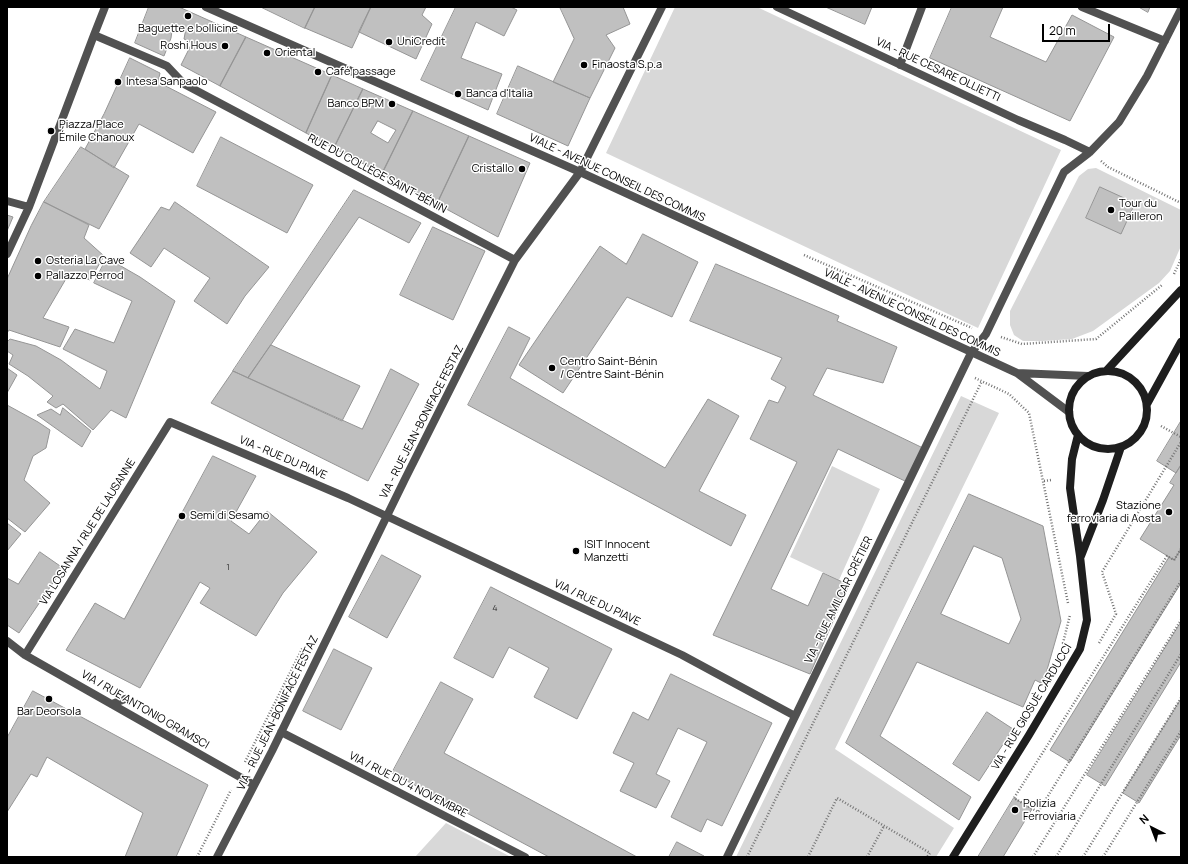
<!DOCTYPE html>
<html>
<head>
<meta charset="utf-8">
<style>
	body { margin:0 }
	#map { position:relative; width:1188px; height:864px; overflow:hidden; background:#fff; font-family:Manrope,sans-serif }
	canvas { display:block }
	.frame { position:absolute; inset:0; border:8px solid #000; pointer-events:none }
	.north { position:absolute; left:1132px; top:808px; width:40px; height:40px; -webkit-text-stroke:3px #fff; paint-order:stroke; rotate:318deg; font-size:11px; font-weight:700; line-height:16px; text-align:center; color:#000 }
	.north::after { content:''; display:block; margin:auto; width:14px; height:18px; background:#000; clip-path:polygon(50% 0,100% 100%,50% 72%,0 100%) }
	.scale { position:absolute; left:1042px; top:24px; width:68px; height:18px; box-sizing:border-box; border:2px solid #000; border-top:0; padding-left:5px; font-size:12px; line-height:14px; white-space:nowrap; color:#000; -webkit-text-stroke:3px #fff; paint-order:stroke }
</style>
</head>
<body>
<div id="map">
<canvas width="1188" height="864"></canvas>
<div class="frame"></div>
<div class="north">N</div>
<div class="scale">20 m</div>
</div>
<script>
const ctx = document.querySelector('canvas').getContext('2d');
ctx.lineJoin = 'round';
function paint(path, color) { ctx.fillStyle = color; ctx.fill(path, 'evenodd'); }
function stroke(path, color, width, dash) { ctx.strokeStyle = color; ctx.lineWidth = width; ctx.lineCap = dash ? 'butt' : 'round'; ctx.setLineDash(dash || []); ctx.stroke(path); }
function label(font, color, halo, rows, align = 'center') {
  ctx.font = font + ' Manrope,sans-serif'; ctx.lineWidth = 3; ctx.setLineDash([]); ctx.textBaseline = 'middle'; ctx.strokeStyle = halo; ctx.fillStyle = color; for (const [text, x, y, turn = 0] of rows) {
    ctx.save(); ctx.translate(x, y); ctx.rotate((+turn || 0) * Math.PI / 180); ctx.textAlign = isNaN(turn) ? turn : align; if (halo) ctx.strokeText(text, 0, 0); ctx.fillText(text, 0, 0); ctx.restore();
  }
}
paint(new Path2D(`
	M675 7H757L1061 150 978 328 606 153Z
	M1096 168 1181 210V246L1170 271 1159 283 1093 331 1072 339 1043 341H1023L1014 335 1010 325V311L1079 176 1088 169Z
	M961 396 999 413 835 749 954 828 936 857H736Z
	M832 466 880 489 839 580 790 557Z
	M446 823 511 857H415Z`), '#d8d8d8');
const building = new Path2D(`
	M149 7H179L246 37 220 86 181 65 192 43 184 39 186 28 173 23 171 38 164 56 135 43Z
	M261 7H315L305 28Z
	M315 7H371L352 48 305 28Z
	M371 7H426L422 15 432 24 416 59 359 32Z
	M456 7H511L517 10 504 36 476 22 461 58 502 74 488 110 421 80Z
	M560 7H623L630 24 606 35 615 48 590 98 553 82 574 39Z
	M826 7H872L865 24Z
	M952 7H1003L990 37 1046 62 1072 15 1114 37 1070 121 930 58Z
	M1139 7H1150L1148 12Z
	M246 37 332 75 306 133 220 86Z
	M130 58 160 73 158 82 216 112 193 153 139 124 114 168 85 149 104 114Z
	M518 66 590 98 568 146 497 114Z
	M332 75 363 89 334 148 306 133Z
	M363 89 413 111 382 174 334 148ZM378 121 396 130 388 143 371 133Z
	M413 111 469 136 437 204 382 174Z
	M469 136 530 163 498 237 437 204Z
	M221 137 313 185 287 233 197 186Z
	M81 147 129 176 99 229 44 202Z
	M1100 187 1135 203 1121 234 1086 218Z
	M354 190 421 223 409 243 359 217 248 378 233 371Z
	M44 202 89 225 84 238 104 256 90 280 70 272 43 318 69 327 60 347 9 330 7 333V279L31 226Z
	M175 202 269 267 245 296 227 324 194 301 210 278 164 248 151 267 130 253 161 207 169 210Z
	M7 215 13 217 7 231Z
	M433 227 485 251 453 320 400 295Z
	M643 234 698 262 672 317 627 297 563 393 519 365 600 246 626 264Z
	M107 258 140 277 175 301 126 418 111 410 93 430 63 404 56 408 47 402 53 396 28 376 9 364 13 355 7 351V342L10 339 36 346 61 360 100 389 107 371 63 349 75 329 114 343 132 301 94 283Z
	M716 264 839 316 837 321 897 347 883 383 827 368 813 395 923 448 907 482 838 449 771 589 808 606 823 573 849 585 810 674 713 635 797 462 750 439 769 400 778 403 786 387 771 379 782 358 690 321Z
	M509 327 530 338 510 378 665 468 708 399 739 416 699 491 746 515 731 546 468 405Z
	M271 345 360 386 342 421 248 378Z
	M7 368 17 375 7 393Z
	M391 369 419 384 368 481 211 403 233 371 362 429Z
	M7 405 38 422 50 430 46 448 33 456 24 480 50 503 25 532 7 518Z
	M63 408 91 431 82 447 37 415 51 409 60 415Z
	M1181 421V465L1176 473 1157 461Z
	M213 456 256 476 231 521 249 534 267 511 317 552 283 593 256 636 200 603 210 588 200 582 140 688 66 650 95 603 124 619Z
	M1181 465V549L1174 560 1140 539 1174 485 1170 483Z
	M969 494 1043 526 1061 621 1043 684 1035 680 1023 707 917 662 880 736 971 797 959 820 846 743ZM974 546 1002 558 1021 619 1009 644 941 614Z
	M7 523 21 534 7 551Z
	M1181 549V583L1070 762 1050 750 1169 557 1174 560Z
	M40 552 63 568 19 633 7 625V578L18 584Z
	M382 555 421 576 387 638 349 617Z
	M491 587 612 649 577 719 534 697 549 668 509 647 493 678 454 658Z
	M1181 622V662L1105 786 1087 775Z
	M334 649 372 668 341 730 303 711Z
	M671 674 772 723 722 826 707 819 701 832 671 817 707 742 678 728 656 774 670 781 656 808 620 791 634 763 613 753 633 712 648 720Z
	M441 682 473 699 444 753 637 857H549L392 773Z
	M33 691 208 785 176 857H125L143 813 47 757 37 777 31 774 7 812V738Z
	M1181 699V735L1139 803 1123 793Z
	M987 712 1013 729 979 781 953 764Z
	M1014 798 1032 809 1003 857H978Z
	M677 842 704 856V857H669Z`);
paint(building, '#c0c0c0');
stroke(building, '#959595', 1);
stroke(new Path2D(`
	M1101 161 1108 167 1181 203
	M804 255 972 328
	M1174 274 1181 259
	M1001 337 1022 344 1096 339 1162 285
	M975 378 1009 394 1029 413 1068 603
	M1161 426 1181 437
	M1044 481 1051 480
	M1181 549 1174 560 1167 556 1014 798 1038 812 1181 581
	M1099 643 1116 614 1102 572 1181 442
	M1066 644 1063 643 1070 615
	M245 762 303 647
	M197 857 231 790
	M747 857 982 381
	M808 857 837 798 930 853 927 857
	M867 857 884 826
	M1033 857 1181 620
	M1056 857 1181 654
	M1083 857 1181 698
	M1103 857 1181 731`), '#737373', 2.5, [1, 2]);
stroke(new Path2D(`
	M206 7 580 172 1004 367 1017 373 1069 412
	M777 7 1018 120 1065 140 1090 152
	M1082 7 1165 41
	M94 35 167 66 184 84 515 260
	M900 65 922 7
	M7 201 29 207
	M7 254 29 207 94 35 105 7
	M1017 373 1088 376
	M7 641 25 655 254 785
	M25 655 170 422 348 498 682 655 795 716
	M112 704 125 699
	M281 732 525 857
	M217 857 272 751 405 479 515 260 580 172 662 7
	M727 857 971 353 986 334 1064 172 1090 152 1119 122 1147 76 1181 9`), '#515151', 8);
stroke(new Path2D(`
	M1107 370 1181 290
	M1069 410a39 39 0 1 1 78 0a39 39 0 1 1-78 0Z
	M1147 404 1181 342
	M1081 556 1103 500 1121 447
	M953 857 1029 735 1080 649 1087 620 1080 556 1070 488 1072 459 1078 435`), '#1e1e1e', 8);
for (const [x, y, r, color] of [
	[188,16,4,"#000"],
	[389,42,4,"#000"],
	[225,46,4,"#000"],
	[267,53,4,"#000"],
	[584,65,4,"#000"],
	[318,72,4,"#000"],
	[118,82,4,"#000"],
	[458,94,4,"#000"],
	[392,104,4,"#000"],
	[51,131,4,"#000"],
	[522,169,4,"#000"],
	[1111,210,4,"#000"],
	[38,261,4,"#000"],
	[38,276,4,"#000"],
	[552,368,4,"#000"],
	[1169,512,4,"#000"],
	[182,516,4,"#000"],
	[576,551,4,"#000"],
	[49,699,4,"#000"],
	[1015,810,4,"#000"]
]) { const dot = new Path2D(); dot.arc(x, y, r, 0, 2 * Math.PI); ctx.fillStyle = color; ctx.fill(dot); stroke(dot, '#fff', 1.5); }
label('9px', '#303030', null, [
	["1",228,567],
	["4",495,608]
]);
label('11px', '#000', '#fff', [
	["Baguette e bollicine",188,29,"center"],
	["UniCredit",397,42],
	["Roshi Hous",217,46,"right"],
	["Oriental",275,53],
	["Finaosta S.p.a",592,65],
	["Café passage",326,72],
	["Intesa Sanpaolo",126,82],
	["Banca d'Italia",466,94],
	["Banco BPM",384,104,"right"],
	["Piazza/Place",59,125],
	["Émile Chanoux",59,138],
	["Cristallo",514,169,"right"],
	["Tour du",1119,204],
	["Pailleron",1119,217],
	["Osteria La Cave",46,261],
	["Pallazzo Perrod",46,276],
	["Centro Saint-Bénin",560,362],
	["/ Centre Saint-Bénin",560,375],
	["Stazione",1161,506,"right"],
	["ferroviaria di Aosta",1161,519,"right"],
	["Semi di Sesamo",190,516],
	["ISIT Innocent",584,545],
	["Manzetti",584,558],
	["Bar Deorsola",49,712,"center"],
	["Polizia",1023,804],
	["Ferroviaria",1023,817]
], 'left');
label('11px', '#000', '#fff', [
	["VIA - RUE CESARE OLLIETTI",938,70,25],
	["RUE DU COLLÈGE SAINT-BÉNIN",377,174,28],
	["VIALE - AVENUE CONSEIL DES COMMIS",617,178,25],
	["VIALE - AVENUE CONSEIL DES COMMIS",912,313,25],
	["VIA - RUE JEAN-BONIFACE FESTAZ",422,422,-63],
	["VIA - RUE DU PIAVE",283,458,23],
	["VIA LOSANNA / RUE DE LAUSANNE",88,532,-58],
	["VIA - RUE AMILCAR CRÉTIER",839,600,-64],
	["VIA / RUE DU PIAVE",597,603,25],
	["VIA - RUE GIOSUÈ CARDUCCI",1032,707,-59],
	["VIA / RUE ANTONIO GRAMSCI",145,710,30],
	["VIA - RUE JEAN-BONIFACE FESTAZ",278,713,-64],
	["VIA / RUE DU 4 NOVEMBRE",408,785,27]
]);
</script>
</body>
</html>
